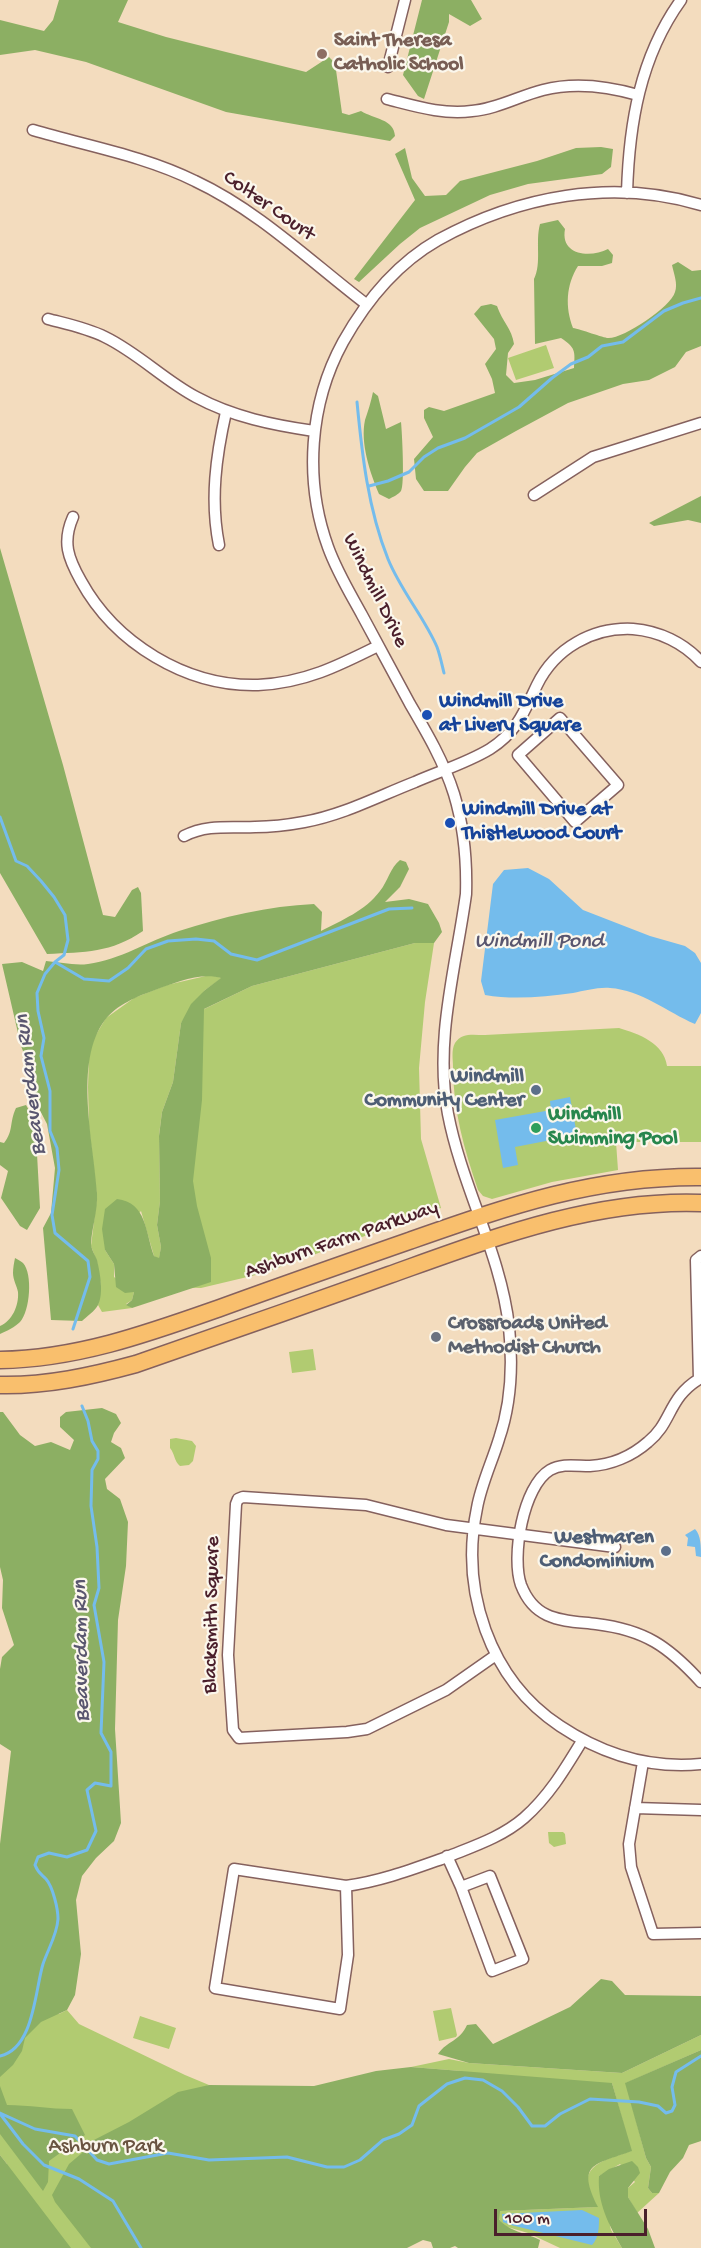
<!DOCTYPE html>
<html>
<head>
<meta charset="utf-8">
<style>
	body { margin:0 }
	#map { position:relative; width:701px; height:2248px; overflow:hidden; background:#f3dcbe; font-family:"Gochi Hand",sans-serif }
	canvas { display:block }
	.scale { position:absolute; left:494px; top:2209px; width:153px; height:27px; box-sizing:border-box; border:3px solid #4a1f2b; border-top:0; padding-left:8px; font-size:18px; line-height:21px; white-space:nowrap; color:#4a1f2b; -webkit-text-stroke:4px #fbf7ec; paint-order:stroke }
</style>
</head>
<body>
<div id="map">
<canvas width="701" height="2248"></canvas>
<div class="scale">100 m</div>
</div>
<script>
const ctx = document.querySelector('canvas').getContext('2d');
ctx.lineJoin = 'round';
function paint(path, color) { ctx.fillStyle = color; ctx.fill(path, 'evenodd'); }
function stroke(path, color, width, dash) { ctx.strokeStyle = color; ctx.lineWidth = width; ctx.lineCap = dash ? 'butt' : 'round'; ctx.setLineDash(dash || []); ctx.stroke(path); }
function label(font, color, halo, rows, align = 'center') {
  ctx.font = font + ' "Gochi Hand",sans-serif'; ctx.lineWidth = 4.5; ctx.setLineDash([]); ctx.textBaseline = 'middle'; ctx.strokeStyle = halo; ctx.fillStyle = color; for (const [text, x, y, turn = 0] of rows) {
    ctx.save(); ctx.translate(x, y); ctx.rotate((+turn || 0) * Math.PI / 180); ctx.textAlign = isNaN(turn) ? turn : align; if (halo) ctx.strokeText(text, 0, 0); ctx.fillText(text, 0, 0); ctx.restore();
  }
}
paint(new Path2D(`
	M546 345 554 368 516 380 508 358Z
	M415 943H434L425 1002 419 1068 421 1139 441 1208 264 1273 201 1288 173 1287 192 1015 252 986Z
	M210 975 222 978 205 990 181 1023 173 1082 162 1112 159 1135 160 1201 157 1225 161 1247 159 1259 154 1256 141 1211 105 1250 114 1264V1277L134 1292 132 1300 126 1304 132 1308 102 1312 98 1305 101 1286 97 1262 91 1246 97 1197 89 1127 88 1087 89 1055 94 1038 106 1018 134 998 167 985Z
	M619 1028C639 1034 664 1043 667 1066H701V1142H616L618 1170 552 1182 492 1199 483 1196 478 1190C464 1149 453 1110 453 1067 453 1060 451 1050 455 1043 462 1032 474 1035 485 1035Z
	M313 1349 316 1370 292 1373 289 1352Z
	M176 1438 192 1441 196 1446 193 1461 189 1465 180 1466C174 1461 175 1454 170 1448V1439Z
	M548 1832H563L565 1834 566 1844 554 1847 549 1843Z
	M0 2004 59 2014 67 2010 79 2024 185 2075 209 2085H207L239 2101 461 2071 411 2067 449 2059 469 2063 622 2073 701 2035V2050L626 2083 646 2158 651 2167 648 2188 652 2193H659L637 2213 628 2197V2188L635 2182 620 2164 599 2176 611 2230 622 2248H560L528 2233 504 2226 499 2219V2211L597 2207C595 2201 589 2193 588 2186 583 2162 615 2157 631 2151L612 2083 390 2248H0L7 2164 0 2155Z
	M451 2008 457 2035 456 2037 439 2041 433 2011Z
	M140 2016 176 2028 169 2049 133 2038Z`), '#b1cb71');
paint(new Path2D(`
	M59 0H128L118 22 166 37 306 72 329 57 335 63 342 113 349 115 361 111C374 119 394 119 395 136L390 141 226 112 86 62 35 50 0 55V20L44 31 53 20Z
	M422 0H471L482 19 470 26 449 14V22L424 99 418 96 403 75Z
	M601 147 613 149 611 167 602 174 528 184 490 195 420 228 400 244 359 282 354 279 415 200 395 154 405 148 412 178 425 196 446 195 460 181 537 161 576 148Z
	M558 220 565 229C560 256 591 258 608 249L613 255 612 263 602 266H578C566 285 565 307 573 328 580 329 604 338 608 338 623 339 671 307 675 292 678 284 674 274 672 265L678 262 692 271 701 270V346L686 352 675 367 649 380 623 384 568 403 516 431 477 453 465 467 448 491H424L416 479 414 459 433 437 424 418V410L429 407 444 411 495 393 492 379 485 364 496 349 494 339 474 314 481 306 491 304 497 306C502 321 512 329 514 344L508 353 506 375 514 383 535 380 574 368C575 351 576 348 561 338L535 344 534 279C542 263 535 242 540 224Z
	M373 392 378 396 386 429 401 422C402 432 405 485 401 491 399 494 393 497 389 499L379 494C370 473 360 443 365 420 368 411 371 402 373 392Z
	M701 496V523L688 520 654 526 649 523Z
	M0 548 63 765 103 915 115 917 132 890 138 887 141 893 143 931C111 953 85 952 47 954L0 873Z
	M400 860 406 862 409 869 400 887 385 902 409 899 428 904 439 923 442 932 434 943H415L252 986 204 1009 202 1100 193 1181 197 1206 211 1258V1282L132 1308 126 1305 132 1300 134 1292 125 1293 116 1287 114 1264 105 1250 102 1229 105 1209 117 1199C147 1203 145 1231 154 1256L159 1258 161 1247 157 1225 160 1201 159 1136 162 1112 173 1082 181 1023 191 1004 205 990 221 978C201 972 174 983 155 990 138 996 116 1005 105 1020 73 1062 94 1143 97 1193 98 1210 92 1227 91 1243 91 1249 95 1255 97 1260 100 1273 104 1293 98 1305 95 1311 86 1317 82 1321L51 1320 43 1228 51 1213 55 1168 47 1124 33 1097 29 1066 21 1046 2 964 22 962 43 971 46 961C60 962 75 966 88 964 120 960 148 941 179 931 222 917 269 906 314 904L322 912 321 931C342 920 365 911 380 891 388 881 390 868 400 860Z
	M26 1105 31 1114 36 1136 40 1208 27 1230 20 1226 1 1198 8 1171 0 1165V1142L4 1143C14 1130 9 1123 16 1108Z
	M15 1258C18 1260 21 1261 23 1263 33 1274 30 1311 20 1322 15 1327 7 1331 0 1334V1326C12 1321 19 1306 18 1292 17 1286 13 1280 13 1273 13 1268 14 1263 15 1258Z
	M102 1408 116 1414 121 1423 114 1433 111 1442 121 1448 125 1458 105 1479 107 1489 120 1499 128 1522 126 1566 118 1620 115 1729 121 1823 114 1841 96 1858 82 1876 76 1900 81 1954 75 1995 67 2010 41 2022 25 2038 22 2051 13 2065 0 2077V1844L11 1751 0 1744V1669L2 1657 14 1645 2 1608 3 1580 0 1567V1412H3L20 1435 35 1446 51 1442 70 1450 74 1440 60 1427V1417L66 1412Z
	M601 1979 612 1981 625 1995 701 1996V2035L622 2073 469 2063 438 2054C447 2041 460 2041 467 2025L476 2024 493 2044 570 2007Z
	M701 2050V2141L689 2145 683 2158 670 2172 659 2193H652L648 2188 651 2167 646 2158 625 2083Z
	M411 2067 612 2083 632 2151C594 2165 576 2163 598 2207L500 2211 499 2219C507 2231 527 2233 540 2240L538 2248H458L455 2246 450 2248H433L431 2242 423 2240 407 2248H91L55 2202 52 2195 69 2164 82 2153 90 2142 129 2122 178 2092 209 2085 314 2086 376 2071Z
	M0 2086 7 2105C29 2105 50 2109 72 2109L85 2135 49 2161 48 2182 43 2191 0 2134Z
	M0 2155 7 2164 71 2248H0Z
	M632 2161 638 2167 640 2173 628 2188V2197L648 2229 655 2248H622C609 2225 597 2203 599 2176L609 2169Z`), '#8caf63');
paint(new Path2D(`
	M528 868 549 879 583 910 650 936 685 946 695 953 701 963V1013L695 1024C667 1012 641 990 610 988 598 987 584 991 573 993 544 997 513 1000 485 995L481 981 493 884 504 870Z
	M570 1097 577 1135 515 1147 518 1165 503 1168 495 1120 551 1110 550 1101Z
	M695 1529C701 1535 701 1547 701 1557L696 1556 695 1547 687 1546 688 1538 685 1535Z
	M582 2210 599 2218C599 2227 599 2238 592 2245L511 2225 503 2222 502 2214Z`), '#74bcec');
stroke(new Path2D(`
	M357 402C362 454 368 509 388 559 401 591 424 617 437 647 440 655 442 665 444 673
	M369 486 388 481 409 472 424 457 438 448 465 438 519 407 552 378 571 364 588 357 602 346 623 342 664 311 683 303 701 298
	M0 817 16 861 27 866 41 881 54 897 65 915 68 940 64 955 55 962 45 974 37 993 38 1011 44 1038 41 1056 50 1091V1131L57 1148 59 1170 52 1215 55 1233 88 1261 90 1277 73 1329
	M55 962 84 979 109 981 128 968 146 949 168 941 196 939 214 941 231 954 257 960 389 909 412 908
	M0 2056C34 2049 35 1990 43 1964 48 1949 57 1935 58 1919 58 1909 53 1887 46 1879 41 1874 38 1873 35 1865L38 1857 49 1853 67 1857 87 1850 96 1831 87 1790 95 1783 111 1786V1752L101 1733 104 1662 94 1605 99 1588 97 1547 91 1506 92 1470 98 1459V1451L92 1441 88 1421 82 1406
	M0 2113 35 2129 75 2136 97 2160 109 2164 168 2153 209 2160 287 2157 327 2167H344L360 2160 383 2140 399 2134 412 2125 419 2106 447 2084 465 2078 483 2080 502 2091 518 2107 532 2126H545L560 2114 590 2099 639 2102 658 2106 666 2113 672 2111 675 2105 672 2087 676 2072 701 2056
	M1 2115 23 2144 44 2165 79 2179 113 2201 141 2248`), '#74bcec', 3);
const minor = new Path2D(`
	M388 67 405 0
	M387 99C415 106 443 115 472 111 497 109 519 96 543 90 574 82 607 86 638 95
	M33 130C87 146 145 156 195 181 259 211 311 262 366 304
	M627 193C629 124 640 57 681 0
	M701 205C612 178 518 196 438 240 396 264 366 301 343 342 309 404 304 481 328 547 337 572 350 593 362 615 378 645 394 674 410 704 427 733 444 762 454 794 464 827 467 860 466 894 456 967 434 1041 448 1114 462 1187 501 1254 509 1327 513 1365 511 1404 499 1439 492 1462 481 1485 477 1508 460 1590 489 1679 560 1726 602 1754 649 1769 701 1764
	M48 319C67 324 87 328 105 337 138 353 164 380 196 397 233 417 273 425 314 431
	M534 495 593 457 701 423
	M73 517C62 542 68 558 81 581 115 643 186 687 258 685 304 683 338 666 378 646
	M219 545C210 500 216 456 226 412
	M560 718 618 785 575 822 518 755Z
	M184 836C207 824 230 828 255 827 271 827 288 825 304 822 343 815 379 796 415 782 440 771 467 763 490 749 517 732 524 712 537 685 555 648 593 627 633 629 659 631 684 643 701 662
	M701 1256 696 1260 699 1379C668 1398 672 1423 648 1442 632 1456 611 1465 590 1466 576 1466 562 1463 550 1470 523 1486 511 1557 521 1585 526 1598 534 1609 547 1615 562 1622 580 1622 596 1624 645 1630 668 1646 701 1682
	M496 1655 446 1690 367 1729 347 1732 239 1738 233 1730 228 1655 236 1504 238 1499 243 1497 366 1505 446 1525 615 1547
	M643 1762 629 1844 631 1867 653 1934 701 1933
	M635 1808 701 1810
	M447 1856 461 1887
	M234 1869 346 1886 348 1955 340 2009 215 1988Z
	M490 1876 523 1959 492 1971 461 1887Z
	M346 1886C382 1881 413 1869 447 1857 474 1846 502 1837 524 1818 549 1796 565 1769 582 1741`);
const primary = new Path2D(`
	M0 1360C77 1359 149 1333 220 1308 283 1285 346 1263 409 1241 509 1206 594 1176 701 1177
	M0 1385C46 1386 92 1376 136 1364 220 1335 305 1305 389 1275 490 1239 592 1199 701 1203`);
stroke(minor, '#85615e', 13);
stroke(primary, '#85615e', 19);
stroke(minor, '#fff', 10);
stroke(primary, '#f9bf6d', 16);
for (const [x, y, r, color] of [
	[322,54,6,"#8d6e63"],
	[427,715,6,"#1a4fb4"],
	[450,823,6,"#1a4fb4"],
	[536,1090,6,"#5c6f8a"],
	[536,1128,6,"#2e9e5b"],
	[436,1337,6,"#6b7280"],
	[666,1551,6,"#5c6f8a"]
]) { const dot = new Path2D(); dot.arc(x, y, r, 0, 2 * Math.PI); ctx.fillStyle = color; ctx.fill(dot); stroke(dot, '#fbf7ec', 2); }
label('bold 21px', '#785e54', '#fbf7ec', [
	["Saint Theresa",334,42],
	["Catholic School",334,66]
], 'left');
label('21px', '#4a1f2b', '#fbf7ec', [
	["Colter Court",268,207,35],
	["Windmill Drive",374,591,64],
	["Ashburn Farm Parkway",342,1241,-19],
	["Blacksmith Square",213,1615,-89]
]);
label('bold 21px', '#164399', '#fbf7ec', [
	["Windmill Drive",439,703],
	["at Livery Square",439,727],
	["Windmill Drive at",462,811],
	["Thistlewood Court",462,835]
], 'left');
label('bold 21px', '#4e5e75', '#fbf7ec', [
	["Windmill",524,1078],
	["Community Center",524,1102],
	["Westmaren",654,1539],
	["Condominium",654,1563]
], 'right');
label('bold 21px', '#27864d', '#fbf7ec', [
	["Windmill",548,1116],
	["Swimming Pool",548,1140]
], 'left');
label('bold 21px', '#5b616d', '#fbf7ec', [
	["Crossroads United",448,1325],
	["Methodist Church",448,1349]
], 'left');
label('21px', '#695340', '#fbf7ec', [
	["Ashburn Park",106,2148]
]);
label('italic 22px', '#59566f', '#fbf7ec', [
	["Windmill Pond",539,943],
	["Beaverdam Run",32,1085,-97],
	["Beaverdam Run",83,1651,-91]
]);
</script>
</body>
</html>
